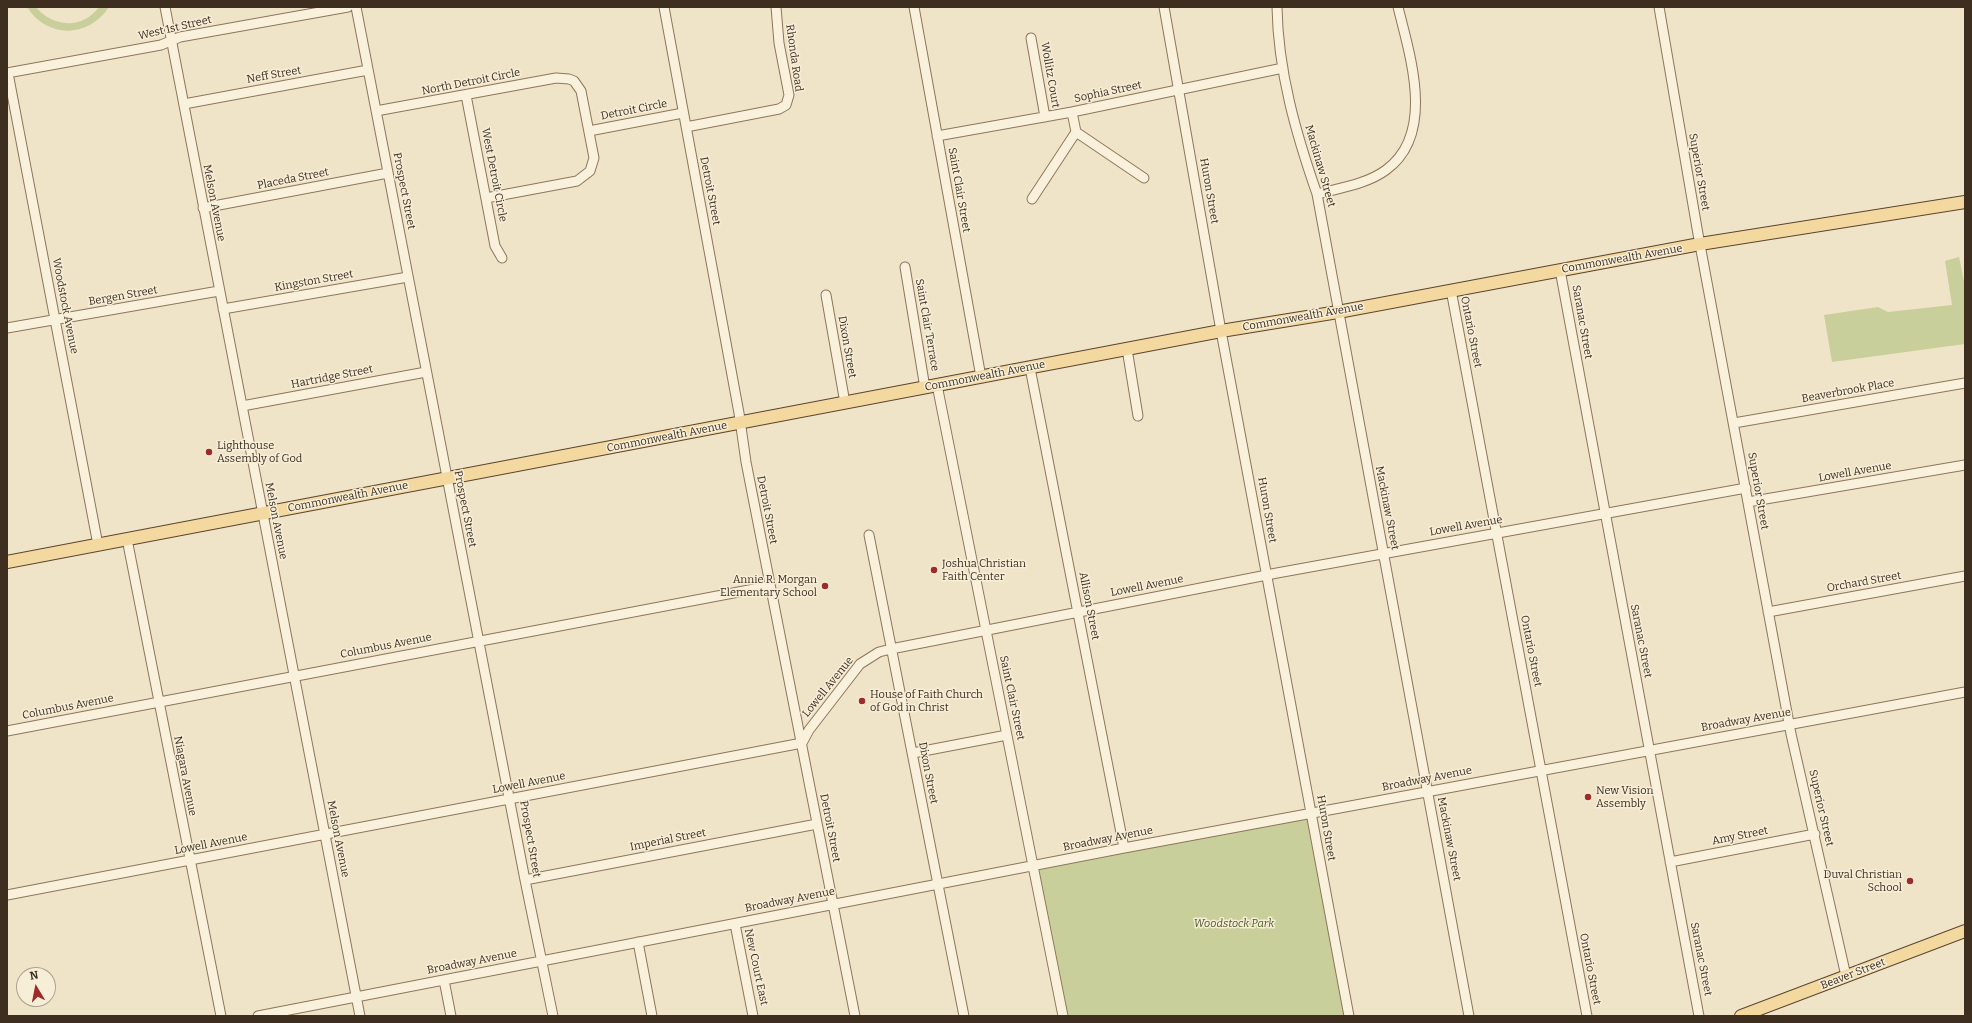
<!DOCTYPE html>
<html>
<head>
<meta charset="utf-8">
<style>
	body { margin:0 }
	#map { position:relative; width:1972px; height:1023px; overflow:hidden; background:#f0e4c8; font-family:Bitter,serif }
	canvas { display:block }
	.frame { position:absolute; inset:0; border:8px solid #3d2e20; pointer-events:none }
	.north { position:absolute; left:16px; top:967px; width:40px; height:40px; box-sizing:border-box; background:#f7eed8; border:1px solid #ada18e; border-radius:50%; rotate:350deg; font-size:11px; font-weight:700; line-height:16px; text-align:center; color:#3d2e20 }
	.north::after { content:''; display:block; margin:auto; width:14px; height:18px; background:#9e2a2b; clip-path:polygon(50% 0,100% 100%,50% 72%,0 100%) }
</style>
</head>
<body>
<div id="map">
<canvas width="1972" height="1023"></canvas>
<div class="frame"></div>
<div class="north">N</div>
</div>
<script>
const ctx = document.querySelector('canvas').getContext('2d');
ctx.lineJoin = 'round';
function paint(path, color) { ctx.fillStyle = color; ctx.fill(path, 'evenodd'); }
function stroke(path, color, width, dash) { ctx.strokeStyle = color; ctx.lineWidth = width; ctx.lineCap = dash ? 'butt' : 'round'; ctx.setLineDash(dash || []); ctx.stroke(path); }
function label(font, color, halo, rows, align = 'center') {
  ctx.font = font + ' Bitter,serif'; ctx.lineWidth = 3; ctx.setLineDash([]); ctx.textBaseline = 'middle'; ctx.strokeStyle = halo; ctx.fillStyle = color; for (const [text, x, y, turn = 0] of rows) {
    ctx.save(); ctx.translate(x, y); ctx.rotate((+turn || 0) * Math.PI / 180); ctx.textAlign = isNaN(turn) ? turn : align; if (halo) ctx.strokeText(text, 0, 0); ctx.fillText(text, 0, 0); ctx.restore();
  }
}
paint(new Path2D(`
	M27 7H36C53 28 83 29 99 7H109C89 38 47 39 27 7Z
	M1959 257 1965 286V344L1832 362 1824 315 1878 307 1888 312 1952 305 1945 261Z
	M1307 817 1345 1016H1067L1038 870Z`), '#c9cf9b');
const minor = new Path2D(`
	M165 7 360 1016
	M356 7 525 880 553 1016
	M664 7 739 413 746 462 855 1016
	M914 7 981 377
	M1164 7 1221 331 1349 1016
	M1277 7C1278 71 1296 134 1317 194L1469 1016
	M1659 7 1698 234 1791 734 1846 976
	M1031 38 1045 117
	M7 73 161 45 180 37 348 7
	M8 73 98 545
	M466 95 495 246 502 258
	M184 104 368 70
	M376 111 556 78 569 79 574 81 581 91 594 158 590 171 577 181 486 198
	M686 127 779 109 786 105 789 95 779 43 776 7
	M589 131 683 113
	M1076 132 1144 178
	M937 136 1072 112 1283 68
	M1317 194C1340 188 1367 184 1386 170 1436 134 1410 56 1398 7
	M1032 199 1076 132 1072 112
	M203 208 388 173
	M905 267 925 388
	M1560 270 1699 1016
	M1451 290 1587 1016
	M826 295 845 403
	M223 309 408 277
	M7 328 219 291
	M1127 349 1138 416
	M1030 368 1124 848
	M937 385 1063 1016
	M242 406 426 372
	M1734 423 1965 383
	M1748 502 1965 465
	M869 535 964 1016
	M127 539 221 1016
	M1768 612 1965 576
	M7 731 770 586
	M913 753 1007 735
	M1670 862 1815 834
	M525 880 817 824
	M7 895 802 743 809 730 860 664 879 652 891 649 1277 573 1746 488
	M735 924 753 1016
	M638 942 652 1016
	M444 980 451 1016
	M258 1016 1124 848 1965 692`);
const major = new Path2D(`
	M7 562 1221 331 1338 312 1700 244 1965 202
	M1741 1016 1965 931`);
stroke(minor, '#8d765c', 11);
stroke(major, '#5b4430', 14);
stroke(minor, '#faf1dc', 9);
stroke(major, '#f3d9a0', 12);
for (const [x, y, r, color] of [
	[209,452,4,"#9e2a2b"],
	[934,570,4,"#9e2a2b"],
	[825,586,4,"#9e2a2b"],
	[862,701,4,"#9e2a2b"],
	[1588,797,4,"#9e2a2b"],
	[1910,881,4,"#9e2a2b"]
]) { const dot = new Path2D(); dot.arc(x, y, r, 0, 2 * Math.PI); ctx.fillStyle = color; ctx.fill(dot); stroke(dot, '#f7eed8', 1.5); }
label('11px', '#3d2e20', '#f7eed8', [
	["West 1st Street",175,28,-13],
	["Rhonda Road",794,58,82],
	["Neff Street",274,75,-10],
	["Wollitz Court",1050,75,80],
	["North Detroit Circle",471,82,-11],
	["Sophia Street",1108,92,-12],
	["Detroit Circle",634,110,-11],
	["Mackinaw Street",1320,166,74],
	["Superior Street",1699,172,80],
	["West Detroit Circle",494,175,79],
	["Placeda Street",293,179,-11],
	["Saint Clair Street",959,190,80],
	["Prospect Street",404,191,79],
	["Detroit Street",710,191,79],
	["Huron Street",1209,191,80],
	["Melson Avenue",214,203,79],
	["Commonwealth Avenue",1622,259,-10],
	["Kingston Street",314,281,-10],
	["Bergen Street",123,296,-10],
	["Woodstock Avenue",65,306,79],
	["Commonwealth Avenue",1303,317,-10],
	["Saranac Street",1582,322,80],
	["Saint Clair Terrace",927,325,80],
	["Ontario Street",1471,332,79],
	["Dixon Street",847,347,80],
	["Commonwealth Avenue",985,376,-11],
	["Hartridge Street",332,377,-11],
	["Beaverbrook Place",1848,391,-10],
	["Commonwealth Avenue",667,437,-11],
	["Lowell Avenue",1855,472,-10],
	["Superior Street",1758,491,80],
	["Commonwealth Avenue",348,497,-11],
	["Mackinaw Street",1387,508,79],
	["Prospect Street",465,509,79],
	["Detroit Street",767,510,79],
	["Huron Street",1267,510,80],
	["Melson Avenue",276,521,79],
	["Lowell Avenue",1466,526,-10],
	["Orchard Street",1864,582,-10],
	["Lowell Avenue",1147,586,-11],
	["Allison Street",1089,606,79],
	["Saranac Street",1641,641,79],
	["Columbus Avenue",386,646,-11],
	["Ontario Street",1531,651,79],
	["Lowell Avenue",828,687,-51],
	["Saint Clair Street",1012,698,78],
	["Columbus Avenue",68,707,-11],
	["Broadway Avenue",1746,720,-10],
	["Dixon Street",928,773,79],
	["Niagara Avenue",185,776,79],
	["Broadway Avenue",1427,779,-11],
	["Lowell Avenue",529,783,-11],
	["Superior Street",1821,808,77],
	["Detroit Street",830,828,79],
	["Huron Street",1326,828,80],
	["Amy Street",1740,836,-11],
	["Melson Avenue",338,839,79],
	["Prospect Street",530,839,80],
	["Broadway Avenue",1108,839,-11],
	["Mackinaw Street",1449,839,79],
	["Imperial Street",668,840,-11],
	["Lowell Avenue",211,844,-11],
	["Broadway Avenue",790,900,-11],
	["Saranac Street",1701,959,79],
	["Broadway Avenue",472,962,-11],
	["New Court East",756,967,78],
	["Ontario Street",1590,969,79],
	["Beaver Street",1853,974,-21]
]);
label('11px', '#3d2e20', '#f7eed8', [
	["Lighthouse",217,446],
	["Assembly of God",217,459],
	["Joshua Christian",942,564],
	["Faith Center",942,577],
	["Annie R. Morgan",817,580,"right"],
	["Elementary School",817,593,"right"],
	["House of Faith Church",870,695],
	["of God in Christ",870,708],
	["New Vision",1596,791],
	["Assembly",1596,804],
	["Duval Christian",1902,875,"right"],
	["School",1902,888,"right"]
], 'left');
label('italic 11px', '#4d5a26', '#f7eed8', [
	["Woodstock Park",1234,924]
]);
</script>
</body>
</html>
